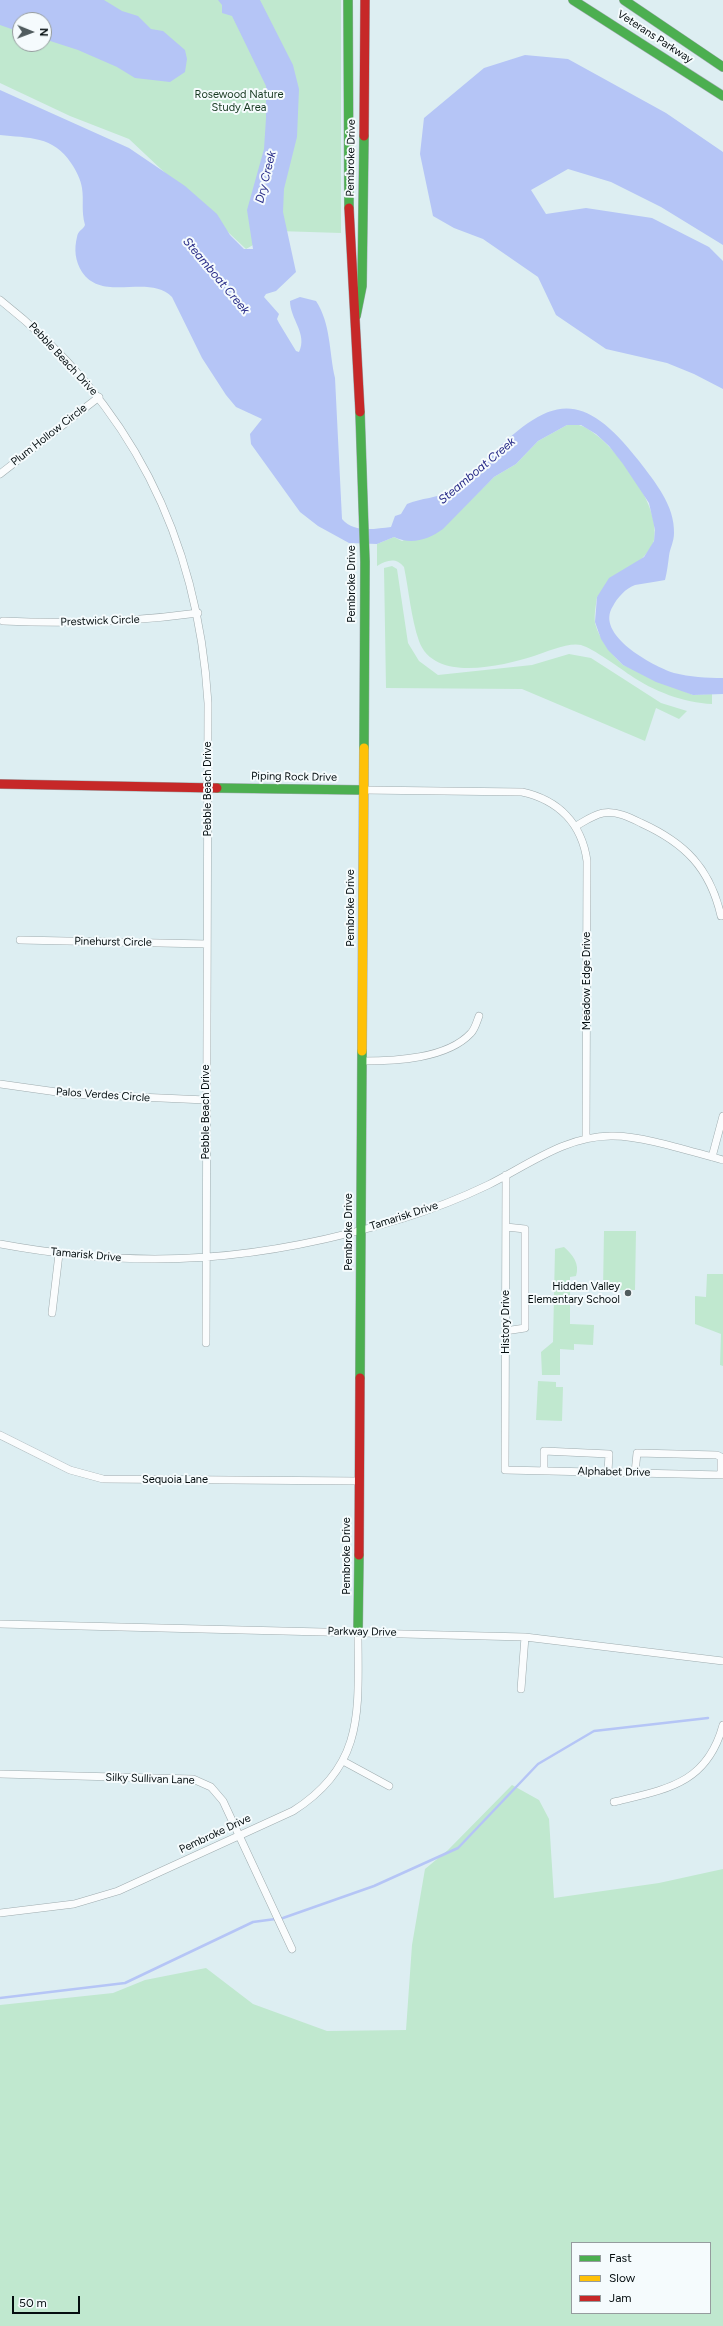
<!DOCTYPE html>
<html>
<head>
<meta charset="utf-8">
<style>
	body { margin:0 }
	#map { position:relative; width:723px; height:2326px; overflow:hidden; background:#ddeef2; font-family:Figtree,sans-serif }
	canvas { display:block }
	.legend { position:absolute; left:571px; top:2242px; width:140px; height:72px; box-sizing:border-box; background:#f5fbfd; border:1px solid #959c9e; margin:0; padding:5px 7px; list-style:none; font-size:12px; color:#040d0f }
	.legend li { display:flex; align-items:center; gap:8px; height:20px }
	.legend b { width:20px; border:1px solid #959c9e }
	.north { position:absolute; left:12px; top:12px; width:40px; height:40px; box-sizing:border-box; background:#f5fbfd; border:1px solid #959c9e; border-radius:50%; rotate:91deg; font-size:11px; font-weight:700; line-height:16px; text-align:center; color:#040d0f }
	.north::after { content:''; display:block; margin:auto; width:14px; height:18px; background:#505c5e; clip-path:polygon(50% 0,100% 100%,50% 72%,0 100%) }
	.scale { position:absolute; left:12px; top:2296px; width:68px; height:18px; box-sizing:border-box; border:2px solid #040d0f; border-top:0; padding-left:5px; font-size:12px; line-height:14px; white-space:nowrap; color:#040d0f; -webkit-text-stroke:3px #f5fbfd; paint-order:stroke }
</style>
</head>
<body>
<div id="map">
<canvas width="723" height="2326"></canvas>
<ul class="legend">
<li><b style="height:5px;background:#4caf50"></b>Fast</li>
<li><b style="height:5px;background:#ffc107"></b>Slow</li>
<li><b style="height:5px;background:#c62828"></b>Jam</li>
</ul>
<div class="north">N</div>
<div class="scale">50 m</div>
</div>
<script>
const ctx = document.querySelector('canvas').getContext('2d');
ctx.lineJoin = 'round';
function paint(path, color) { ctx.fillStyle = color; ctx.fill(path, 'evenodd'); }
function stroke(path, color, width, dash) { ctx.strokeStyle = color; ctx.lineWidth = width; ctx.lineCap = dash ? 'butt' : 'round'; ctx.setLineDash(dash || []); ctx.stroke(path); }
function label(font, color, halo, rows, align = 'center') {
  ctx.font = font + ' Figtree,sans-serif'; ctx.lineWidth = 4; ctx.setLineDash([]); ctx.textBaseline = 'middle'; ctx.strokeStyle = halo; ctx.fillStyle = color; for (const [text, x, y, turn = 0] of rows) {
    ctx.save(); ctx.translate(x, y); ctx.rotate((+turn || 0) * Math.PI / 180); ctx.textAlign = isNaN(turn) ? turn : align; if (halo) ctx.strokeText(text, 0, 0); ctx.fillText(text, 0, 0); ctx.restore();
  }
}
paint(new Path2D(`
	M0 0H341V233L278 231 246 249 129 139 70 116 0 83ZM20 20H44V44H20Z
	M567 425C572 425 578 424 582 426 612 439 662 505 654 540 651 557 611 584 597 597 596 605 594 614 595 623 599 639 611 654 623 665L693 695 712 694V704C684 703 653 691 630 675 618 667 594 649 581 645 569 642 546 652 534 656 502 666 434 683 419 641 411 618 409 591 404 567 396 557 387 560 377 566V544L394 537 402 541 454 516 494 477 516 464 538 441Z
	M392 566 397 569 408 643 419 661 438 675 532 665 569 654 591 658 661 703 687 711 679 719 656 708 645 741 522 689 386 688 384 568Z
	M604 1231H636L635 1290H603Z
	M564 1247C573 1255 580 1264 576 1276L570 1277V1324L594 1325 593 1345 574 1344V1350L560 1349V1375H542L541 1352 553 1342 555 1249Z
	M707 1274H723V1366L720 1365 721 1334 695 1324V1296L706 1297Z
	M538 1381 556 1382V1387H563L562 1421 536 1420Z
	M512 1785 539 1800 549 1819 554 1898 659 1883 723 1869V2326H0V2005L113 1993 145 1980 206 1968 253 2004 327 2031 406 2030 412 1945 425 1869 448 1850ZM572 2243H710V2313H572Z`), '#c0e8cf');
paint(new Path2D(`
	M0 0H104L122 11 138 16 151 29 163 31 185 50 187 59 185 72 170 82 135 78 117 67 78 50 44 39V20H20V32L0 25Z
	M218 0H260L293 65 299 89 297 137 284 189 283 212 296 272 276 291 266 294 264 297 279 314 277 319 279 323 296 351 299 352C308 334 290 319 290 301L300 297 316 301C331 324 329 352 335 378L342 519C354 533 374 529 391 527L395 516 401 514 407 504C421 498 438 498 451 491 464 484 471 472 482 463 546 401 577 381 639 461 655 482 675 506 674 533 674 542 670 548 669 556 668 564 667 572 665 580 656 582 645 583 635 585 626 588 617 598 613 606 594 635 653 666 674 673 690 677 706 678 723 678V694L693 695 656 682 623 665 608 650 601 639 595 622 597 597 609 578 644 557 654 541 655 530 649 503 623 464 609 446 596 434 581 425H567L538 441 516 464 494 477 443 529C428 540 411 545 394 537L377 544 349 543 318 526 300 512 251 444 250 434 262 419 236 407 226 395 202 358 172 297C149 273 103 303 82 272 75 261 74 249 77 237 78 230 83 230 85 225 81 210 84 201 82 188 81 180 76 170 71 163 54 136 28 138 0 135V90L129 148 185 186 217 214 230 235 244 249H253L247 210 264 149 266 118V86L232 16 222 13V5Z
	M525 55 568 59 666 113 723 152V245L661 207 611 182 568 169 531 190 546 214 586 208 652 218 709 247 723 261V389L694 374 667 363 606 349 556 315 538 277 483 239 454 228 433 216 420 154 424 118 484 68Z`), '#b5c5f6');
stroke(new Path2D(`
	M0 1998 125 1983 253 1922 283 1918 374 1886 458 1848 538 1764 594 1731 708 1718`), '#b5c5f6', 2.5);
const street = new Path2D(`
	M0 300C131 403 198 537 208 703L206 1343
	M0 474 99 397
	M3 621C68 624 132 622 198 613
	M363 790 522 792C559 800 582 824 587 861L586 1138
	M576 826C585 821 593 815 603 813 617 811 629 817 641 823 685 843 710 868 721 916
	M20 940 207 944
	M362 1061C395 1061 447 1059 471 1033 475 1029 477 1021 479 1016
	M0 1084 71 1094 206 1100
	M712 1157 723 1116
	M506 1175 505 1470 723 1475
	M0 1244C145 1271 264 1261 404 1218 433 1209 461 1198 488 1185 528 1165 567 1135 613 1136 644 1136 692 1152 723 1160
	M52 1313 59 1254
	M505 1331 525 1328V1229L506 1227
	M0 1435 70 1470 103 1479 359 1481
	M544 1470V1451L609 1454 608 1472
	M635 1473 637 1453 717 1455 721 1457V1475
	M0 1624 525 1637 723 1661
	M521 1689 525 1637
	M343 1761 389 1786
	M0 1774 193 1779 211 1787 223 1801 292 1949
	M614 1802C667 1789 707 1784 723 1725
	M0 1913 74 1904 118 1891 293 1811C366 1765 358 1709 358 1632`);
const fast = new Path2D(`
	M348 0 349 208
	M573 0 723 96
	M624 0 723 67
	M356 316 362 286 364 136
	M360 412 365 562 364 748
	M217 788 363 790
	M360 1378 362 1051
	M358 1632 359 1555`);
const slow = new Path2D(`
	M362 1051 364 748`);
const jam = new Path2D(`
	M364 136 365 0
	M349 208 360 412
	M0 784 217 788
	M359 1555 360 1378`);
stroke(street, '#9eabae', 8);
stroke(fast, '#9eabae', 10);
stroke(slow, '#9eabae', 10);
stroke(jam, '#9eabae', 10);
stroke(street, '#fafcfd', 7);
stroke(fast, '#4caf50', 9);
stroke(slow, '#ffc107', 9);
stroke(jam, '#c62828', 9);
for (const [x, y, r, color] of [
	[628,1293,4,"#505c5e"]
]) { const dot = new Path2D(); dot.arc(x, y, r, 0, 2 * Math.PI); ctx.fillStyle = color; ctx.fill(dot); stroke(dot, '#f5fbfd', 1.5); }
label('11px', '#040d0f', '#f5fbfd', [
	["Veterans Parkway",655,37,33],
	["Pembroke Drive",351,158,-89],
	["Pebble Beach Drive",63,359,47],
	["Plum Hollow Circle",49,435,-38],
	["Pembroke Drive",352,584,-90],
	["Prestwick Circle",100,621,-2],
	["Piping Rock Drive",294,777,1],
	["Pebble Beach Drive",208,789,-90],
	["Pembroke Drive",351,908,-90],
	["Pinehurst Circle",113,942,1],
	["Meadow Edge Drive",587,981,-90],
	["Palos Verdes Circle",103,1095,4],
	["Pebble Beach Drive",206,1112,-90],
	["Tamarisk Drive",404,1216,-18],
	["Pembroke Drive",349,1232,-90],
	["Tamarisk Drive",86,1255,5],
	["History Drive",506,1322,-90],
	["Alphabet Drive",614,1472,1],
	["Sequoia Lane",175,1480],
	["Pembroke Drive",347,1556,-90],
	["Parkway Drive",362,1632,1],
	["Silky Sullivan Lane",150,1779,2],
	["Pembroke Drive",215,1834,-25]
]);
label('11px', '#16381f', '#f5fbfd', [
	["Rosewood Nature",239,95],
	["Study Area",239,108]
]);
label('11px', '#040d0f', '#f5fbfd', [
	["Hidden Valley",620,1287],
	["Elementary School",620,1300]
], 'right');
label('italic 12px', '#272a87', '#f5fbfd', [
	["Dry Creek",266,177,-76],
	["Steamboat Creek",216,276,50],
	["Steamboat Creek",477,471,-40]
]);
</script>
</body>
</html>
